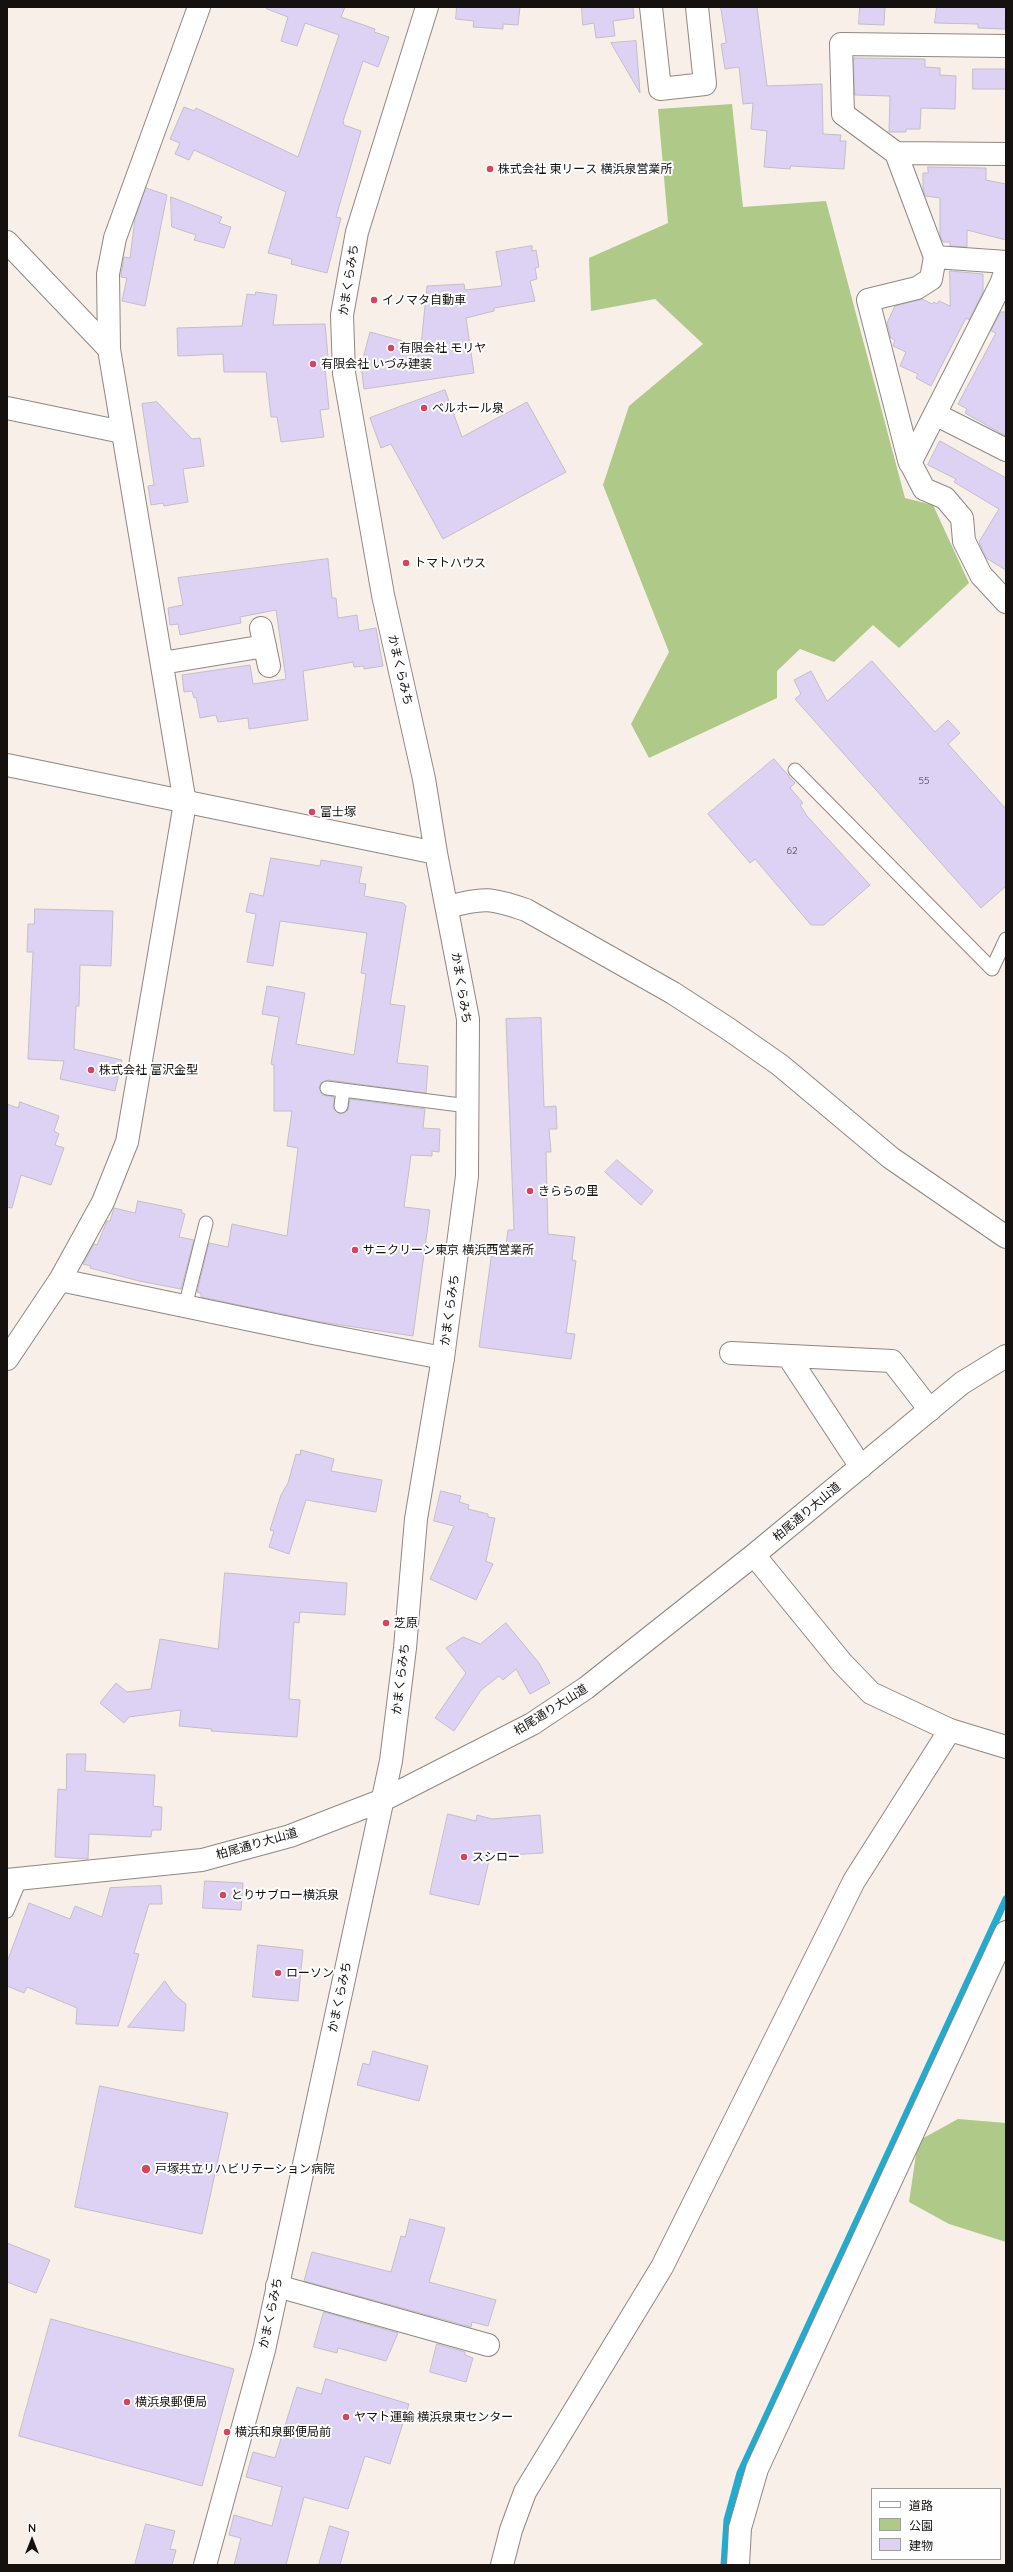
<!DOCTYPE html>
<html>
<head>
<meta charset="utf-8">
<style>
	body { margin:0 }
	#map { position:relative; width:1013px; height:2572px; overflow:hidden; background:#f9efe9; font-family:Quicksand,"Noto Sans JP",sans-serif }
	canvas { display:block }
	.frame { position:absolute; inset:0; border:8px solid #14110f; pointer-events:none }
	.legend { position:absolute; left:871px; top:2488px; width:130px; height:72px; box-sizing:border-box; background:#fefefe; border:1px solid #a09f9e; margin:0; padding:5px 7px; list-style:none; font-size:12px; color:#14110f }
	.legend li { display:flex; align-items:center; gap:8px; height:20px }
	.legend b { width:20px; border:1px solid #a09f9e }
	.north { position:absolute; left:12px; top:2520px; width:40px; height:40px; -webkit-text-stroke:3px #fefefe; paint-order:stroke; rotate:0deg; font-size:11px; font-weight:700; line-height:16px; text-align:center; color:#14110f }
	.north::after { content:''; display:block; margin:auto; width:14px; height:18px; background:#14110f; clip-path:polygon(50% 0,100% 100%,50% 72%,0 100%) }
</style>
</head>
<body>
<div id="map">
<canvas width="1013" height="2572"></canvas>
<div class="frame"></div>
<ul class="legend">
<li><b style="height:5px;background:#fff"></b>道路</li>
<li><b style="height:11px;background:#afc988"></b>公園</li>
<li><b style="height:11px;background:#ddd2f4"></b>建物</li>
</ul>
<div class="north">N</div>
</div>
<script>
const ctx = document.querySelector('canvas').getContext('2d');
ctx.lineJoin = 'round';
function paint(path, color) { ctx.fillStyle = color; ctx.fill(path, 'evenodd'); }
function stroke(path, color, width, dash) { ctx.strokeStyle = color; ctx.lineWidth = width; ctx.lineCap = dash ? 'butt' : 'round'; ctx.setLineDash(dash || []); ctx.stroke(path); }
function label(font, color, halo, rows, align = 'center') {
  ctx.font = font + ' Quicksand,"Noto Sans JP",sans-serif'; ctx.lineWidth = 4; ctx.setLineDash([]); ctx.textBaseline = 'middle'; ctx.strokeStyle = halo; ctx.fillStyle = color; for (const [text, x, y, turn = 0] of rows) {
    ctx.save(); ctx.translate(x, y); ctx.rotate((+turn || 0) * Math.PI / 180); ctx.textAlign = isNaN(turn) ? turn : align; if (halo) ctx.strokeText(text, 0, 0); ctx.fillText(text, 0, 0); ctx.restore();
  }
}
paint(new Path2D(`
	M732 104 743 207 826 201 905 498 933 505 969 583 899 648 873 625 834 662 800 649 777 671V698L649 758 631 724 669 652 603 485 629 406 703 344 655 299 591 311 589 258 668 223 658 109Z
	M958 2119 1006 2123V2242L949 2224 909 2202 918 2141Z`), '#afc988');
stroke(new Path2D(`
	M724 2565 727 2520 740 2473 1006 1899`), '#21abcf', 7);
const building = new Path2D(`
	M268 7H345L341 17 375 29 374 32 389 37 378 67 363 61 343 121 344 125 361 131 336 217 341 218 327 273 291 264 292 259 268 253 286 192 194 150 189 160 175 154 180 143 170 139 184 107 194 111 196 108 298 157 339 35 305 23 297 46 281 41 288 17 267 9Z
	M457 7H520L518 25 503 24V29L473 27 474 21 456 19Z
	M582 7H633L634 18 613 21 615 36 596 38 594 23 583 25Z
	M721 7H757L767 86 822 84 823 134 841 135 840 141H846L844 169 791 166 790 169 764 167 767 131 751 129 753 103 743 104 739 67 725 69 721 44 726 43Z
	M860 7H885L884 25 859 24Z
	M937 7H1006L1005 29 978 28V24L935 23Z
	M636 41 640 93 611 43Z
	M854 58 925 59V67L940 68V75L956 76 955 109 921 108 920 129H906V132H889L890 96 855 95Z
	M973 69H1006V89H973Z
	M928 167 986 168V180L1006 184V240L967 230V247L950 246V242H943L940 235V198L925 196 923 188V173H928Z
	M146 188 167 195 145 306 122 301 127 278 121 277V275L124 257 130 258 135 219Z
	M171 197 222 217 219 223 231 227 224 248 194 240 196 235 172 227Z
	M532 246V251L536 250 539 267 535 268 537 279 530 281 535 301 494 308V311L466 318 474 373 364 389 361 366 370 332 421 346 427 286 464 284 465 290 502 286 496 252Z
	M950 271 983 274V292L969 320 966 318 931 386 916 378 918 374 900 366 906 352 893 346 895 340 891 338 887 323 895 306 922 299 932 304 934 302 937 304 939 301 950 306Z
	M256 292 277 295 273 325 325 324 329 368H325L329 409 320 410 324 437 281 442 277 417H271L266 372H224L223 354 178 356 177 328 242 326 247 294 255 295Z
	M1001 312H1006V436L965 413 967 409 958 404 996 333 991 331Z
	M445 390 462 437 527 402 566 472 443 539 391 444 381 448 370 418Z
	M157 402 192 439 200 438 204 466 183 469 188 502 164 506 163 503 151 505 148 486 154 485 142 404Z
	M940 441 1006 478V570L986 558 979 542 999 509 954 482 956 479 928 465Z
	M328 559 332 598H336L338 618 357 615 359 631 376 628 383 666 364 669V666L354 667 353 662 303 671 308 720 249 729 248 718 218 722 216 715 200 718 196 697 194 698 192 691 184 692 182 675 250 665 253 684 286 679 276 610 240 617 241 623 180 635 178 624 170 625 168 608 183 605 178 578Z
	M872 661 935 732 948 720 960 733 948 744 1006 809V886L981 908 795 699 801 694 794 680 811 671 827 701Z
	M774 759 795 783 790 788 803 803 800 805 807 816 870 885 824 925H811L755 859 750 863 708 814Z
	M271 858 320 866 321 860 362 867 359 883 366 884 364 896 403 903 406 906 390 1004 405 1006 397 1063 428 1066 426 1093 328 1080 321 1083 319 1087 322 1095 334 1097V1109L340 1114 348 1110 350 1099 425 1109 423 1128 440 1129 439 1152 432 1151V1156L411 1155 404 1207 430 1210 413 1336 315 1321 201 1297V1293L197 1292 209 1243 228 1247 232 1224 287 1236 298 1148 287 1146 292 1111H274V1065L271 1064 279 1017 262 1014 267 986 305 993 296 1044 354 1055 366 974 361 973 367 933 280 921 273 966 247 962 256 914 246 912 250 893 263 896Z
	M35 909 113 911 111 966 80 965 79 1006H76L74 1049 122 1060 115 1091 60 1079 64 1061 28 1059 33 952H27L28 924H34Z
	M541 1018 544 1107 556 1106 557 1129H549L551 1152H546L548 1234 575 1237 572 1260 576 1261 566 1333 575 1334 571 1359 479 1347 492 1251 505 1252 508 1230H514L506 1019Z
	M20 1102 59 1116 54 1131 59 1134 55 1145 64 1148 51 1185 21 1175 12 1208 7 1207V1104L18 1108Z
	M617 1160 653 1191 641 1205 605 1172Z
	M138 1201 182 1210 181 1212 185 1214 179 1237 194 1240 181 1289 139 1281 90 1268 91 1266 83 1264 94 1244 97 1245 107 1221H110L114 1208 135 1213Z
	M301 1450 334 1459 331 1471 382 1480 376 1512 306 1500 289 1554 269 1547 274 1531 270 1530 281 1495 288 1483 296 1454 300 1455Z
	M441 1491 461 1496 459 1502 469 1505 468 1509 488 1514V1517L495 1518 486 1561 493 1564 476 1600 430 1579 454 1526 434 1521Z
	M225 1573 347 1583 345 1615 300 1612 299 1623 294 1622 289 1699 300 1700 297 1737 211 1731 212 1729 179 1726 181 1710 129 1717 124 1723 100 1703 116 1683 127 1692 151 1689 160 1639 218 1649Z
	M506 1623 539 1663 550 1683 530 1694 516 1669 503 1680 499 1676 481 1690 454 1731 435 1718 466 1673 446 1648 463 1637 480 1644Z
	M67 1754H86L85 1771 155 1775 153 1806 162 1807 161 1830H152L151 1837 89 1834 88 1859 55 1857 58 1789 66 1790Z
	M448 1814 476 1821 477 1815 492 1819 540 1815 543 1853 490 1856 479 1905 430 1894Z
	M205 1881 243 1883 241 1910 203 1908Z
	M161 1886 162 1904H149L134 1953 139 1954 118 2026 76 2024 77 2008 27 1987 24 1993 7 1986V1962L29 1903 70 1919 75 1906 102 1917 110 1888Z
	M258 1945 303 1950 298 2001 253 1997Z
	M165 1981 174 1994 186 2004 184 2031 128 2027Z
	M373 2051 428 2066 419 2101 357 2085 363 2063 369 2065Z
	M100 2086 228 2113 202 2234 75 2207Z
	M410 2219 445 2228 429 2282 496 2300 488 2326 472 2322 471 2327 304 2281 312 2252 391 2272 401 2236 405 2237Z
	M7 2243 50 2260 36 2293 7 2282Z
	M324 2312 398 2333 386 2361 338 2348 337 2353 314 2347Z
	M51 2319 234 2369 202 2486 19 2436Z
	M437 2344 465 2352V2355L473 2358 466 2382 430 2372Z
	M326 2379 409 2404 390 2464 365 2456 348 2509 304 2497 286 2565H234L241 2538 229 2535 234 2515 272 2526 282 2487 246 2477 253 2452 275 2458 297 2387 321 2394Z
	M146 2524 175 2531 170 2549 176 2550 172 2565H135Z
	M330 2526 349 2532 340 2565H319Z`);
paint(building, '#ddd2f4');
stroke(building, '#c1bec8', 1);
const lane = new Path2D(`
	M795 770 992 969 1006 939
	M327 1088 468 1106
	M341 1106 343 1090
	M185 1307 206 1223
	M7 1911 20 1880`);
const street = new Path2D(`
	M651 7 660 89 705 84 697 7
	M1006 46 841 44 843 114 896 153 935 257 931 279 917 288 868 300 909 460 924 489 945 498 962 518 964 541 981 575 1006 602
	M896 153 1006 154
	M7 242 109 349 185 803 127 1142 103 1202 60 1280 7 1359
	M935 257 1006 262
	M109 349 108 274 115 238 199 7
	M7 408 122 432
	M935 414 1006 450
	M910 463 1001 284 1006 270
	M261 628 269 666
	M162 663 265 646
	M448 907C484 897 491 898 526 910L673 993 727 1028 780 1065 891 1158 1006 1237
	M60 1280 313 1333 443 1358
	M731 1353 892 1361 930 1410
	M788 1356 861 1467
	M277 2286 488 2345
	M502 2565 511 2530 525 2492 662 2267 854 1881 950 1730
	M738 2565 740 2528 757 2469 1006 1932`);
const secondary = new Path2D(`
	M7 765 436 853
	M754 1555 842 1663 871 1693 950 1730 1006 1747
	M7 1880 202 1860 290 1836 383 1800 532 1724 586 1688 754 1555 962 1383 1006 1356
	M205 2565 264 2350 391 1761 405 1648 416 1519 443 1358 467 1176 468 1019 436 853 424 779 383 595 344 373 342 315 357 232 427 7`);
stroke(lane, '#908782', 15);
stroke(street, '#908782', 24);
stroke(secondary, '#908782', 24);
stroke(lane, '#fff', 13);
stroke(street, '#fff', 22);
stroke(secondary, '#fff', 22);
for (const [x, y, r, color] of [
	[490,169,4,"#d5455e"],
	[374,300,4,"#d5455e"],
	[391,348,4,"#d5455e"],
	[313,364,4,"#d5455e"],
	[424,408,4,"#d5455e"],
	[406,563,4,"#d5455e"],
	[312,812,4,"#d5455e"],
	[91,1070,4,"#d5455e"],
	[530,1191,4,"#d5455e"],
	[355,1250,4,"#d5455e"],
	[386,1623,4,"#d5455e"],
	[464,1857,4,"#d5455e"],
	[223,1895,4,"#d5455e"],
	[278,1973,4,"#d5455e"],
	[146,2169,5,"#d5455e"],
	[127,2402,4,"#d5455e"],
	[346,2417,4,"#d5455e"],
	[227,2432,4,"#d5455e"]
]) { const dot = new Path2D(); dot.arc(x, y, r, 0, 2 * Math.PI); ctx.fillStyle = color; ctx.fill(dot); stroke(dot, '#fefefe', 1.5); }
label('10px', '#464148', null, [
	["55",924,781],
	["62",792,851]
]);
label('12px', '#14110f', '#fefefe', [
	["株式会社 東リース 横浜泉営業所",498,169],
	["イノマタ自動車",382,300],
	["有限会社 モリヤ",399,348],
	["有限会社 いづみ建装",321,364],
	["ベルホール泉",432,408],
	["トマトハウス",414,563],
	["富士塚",320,812],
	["株式会社 富沢金型",99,1070],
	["きららの里",538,1191],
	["サニクリーン東京 横浜西営業所",363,1250],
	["芝原",394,1623],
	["スシロー",472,1857],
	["とりサブロー横浜泉",231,1895],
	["ローソン",286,1973],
	["戸塚共立リハビリテーション病院",155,2169],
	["横浜泉郵便局",135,2402],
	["ヤマト運輸 横浜泉東センター",354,2417],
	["横浜和泉郵便局前",235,2432]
], 'left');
label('12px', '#14110f', '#fefefe', [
	["かまくらみち",349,280,-81],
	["かまくらみち",400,670,77],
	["かまくらみち",461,988,81],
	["かまくらみち",450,1310,-82],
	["柏尾通り大山道",807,1512,-40],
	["かまくらみち",401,1679,-83],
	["柏尾通り大山道",551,1710,-32],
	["柏尾通り大山道",257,1844,-16],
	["かまくらみち",340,1997,-78],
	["かまくらみち",271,2313,-78]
]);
</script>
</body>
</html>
